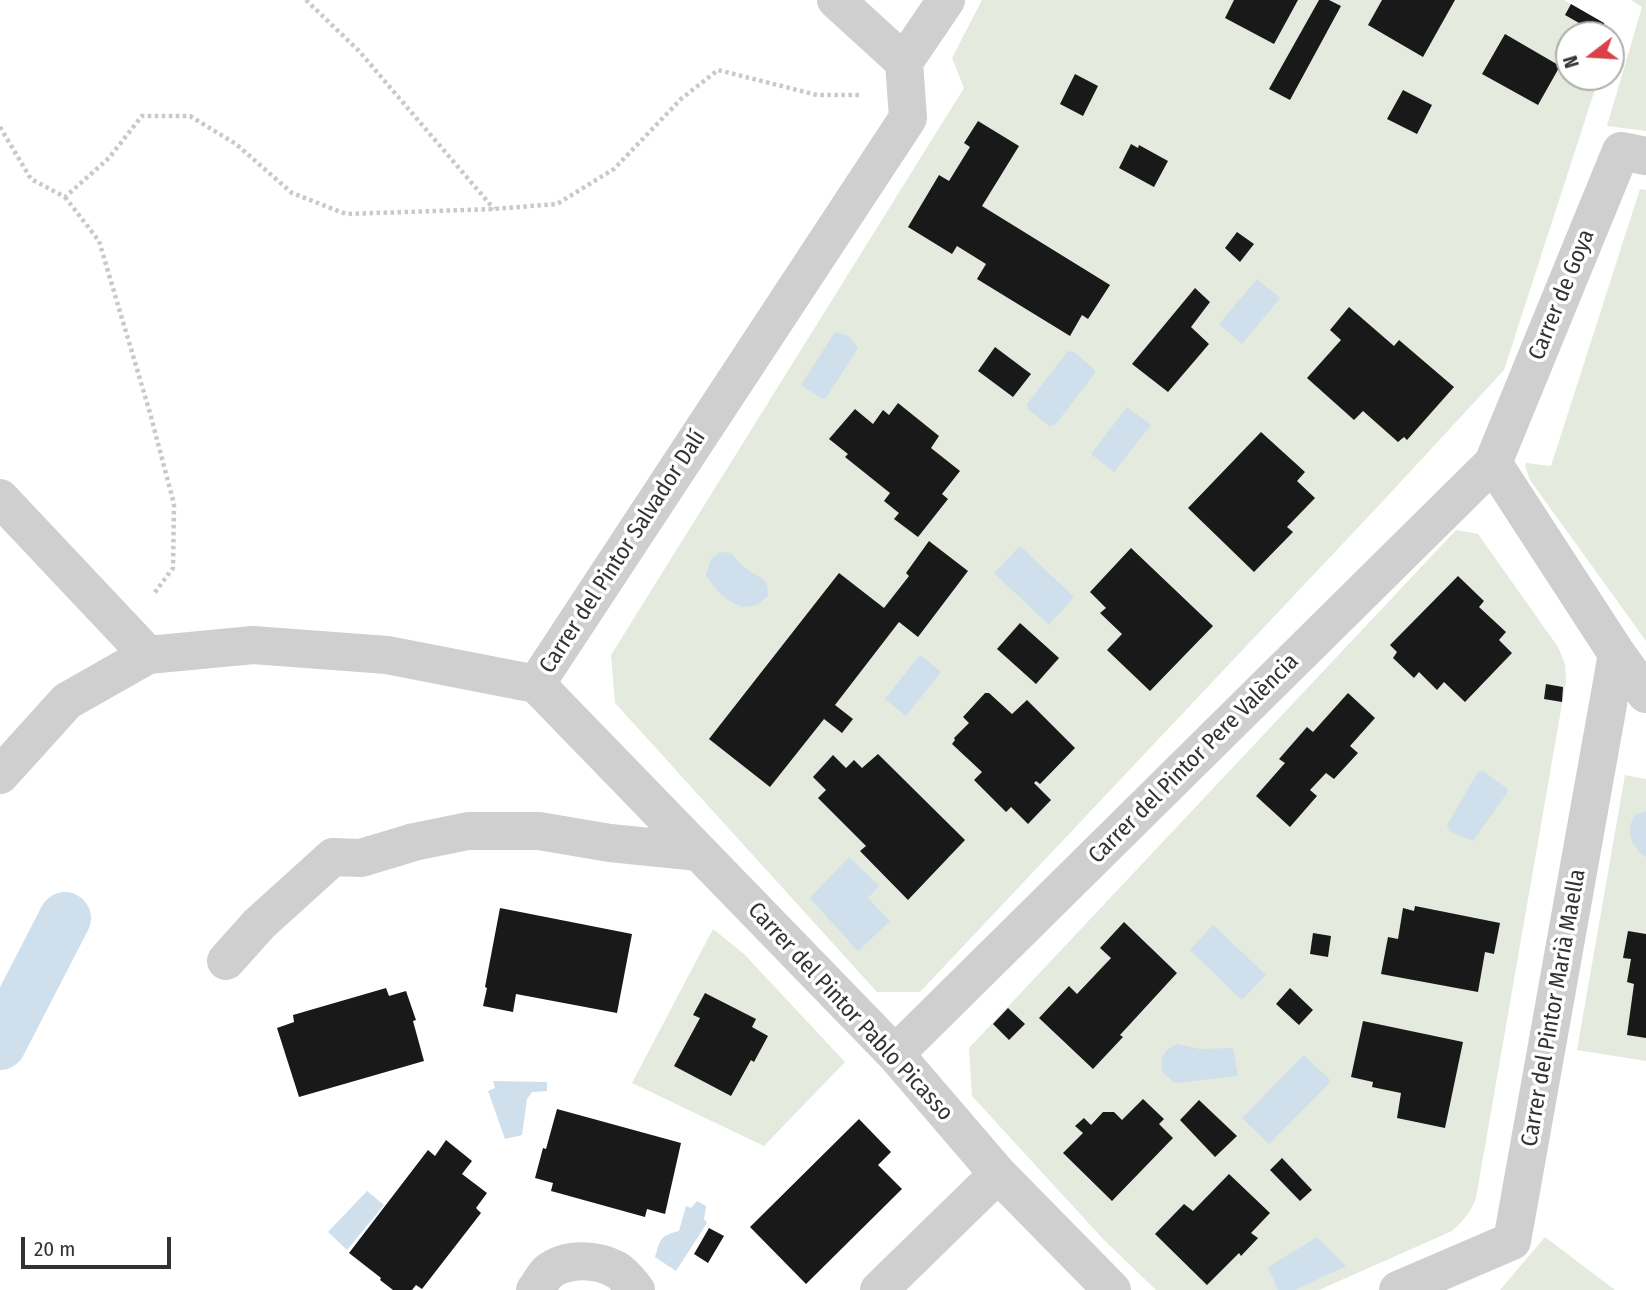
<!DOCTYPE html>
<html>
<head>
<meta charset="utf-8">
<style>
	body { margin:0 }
	#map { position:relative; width:1646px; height:1290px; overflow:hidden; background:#fff; font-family:"Fira Sans Condensed",sans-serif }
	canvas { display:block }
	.north { position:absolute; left:1555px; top:21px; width:70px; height:70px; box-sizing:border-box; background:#fff; border:2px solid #adadad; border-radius:50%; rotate:253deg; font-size:19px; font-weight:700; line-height:28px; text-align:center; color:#323232 }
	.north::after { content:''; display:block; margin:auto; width:24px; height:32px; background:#d94348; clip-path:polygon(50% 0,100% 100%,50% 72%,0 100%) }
	.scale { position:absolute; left:21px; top:1237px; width:150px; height:32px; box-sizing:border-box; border:4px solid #323232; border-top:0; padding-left:9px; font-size:21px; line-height:24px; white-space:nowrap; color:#323232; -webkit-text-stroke:5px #fff; paint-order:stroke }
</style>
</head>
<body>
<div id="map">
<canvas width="1646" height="1290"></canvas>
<div class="north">N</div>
<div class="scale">20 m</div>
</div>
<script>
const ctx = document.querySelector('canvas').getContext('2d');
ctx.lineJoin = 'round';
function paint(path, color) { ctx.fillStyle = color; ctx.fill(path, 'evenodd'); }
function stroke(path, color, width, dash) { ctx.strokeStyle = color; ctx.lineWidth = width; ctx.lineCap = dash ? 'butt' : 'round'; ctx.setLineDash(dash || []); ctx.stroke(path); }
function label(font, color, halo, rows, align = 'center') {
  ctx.font = font + ' "Fira Sans Condensed",sans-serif'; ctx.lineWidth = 7; ctx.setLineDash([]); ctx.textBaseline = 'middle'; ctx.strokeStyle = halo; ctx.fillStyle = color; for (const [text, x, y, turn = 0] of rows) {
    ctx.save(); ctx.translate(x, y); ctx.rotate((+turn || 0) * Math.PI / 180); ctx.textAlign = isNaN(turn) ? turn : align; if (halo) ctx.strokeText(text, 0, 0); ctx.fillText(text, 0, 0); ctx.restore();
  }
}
paint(new Path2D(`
	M982 0H1564L1604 23 1606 35H1569V77H1599L1504 370 1383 501 920 992H877L615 703 611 655 964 88 952 58Z
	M1631 0H1646V131L1607 126 1642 7Z
	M1640 189 1646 190V641L1530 480 1525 466 1526 463 1551 466Z
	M1456 530 1478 534 1558 647 1565 664 1566 681 1476 1198C1471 1212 1463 1221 1452 1231L1319 1290H1156L1103 1239 972 1096 969 1048Z
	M1625 775 1646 779V1061L1577 1050Z
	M713 929 744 954 845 1062 764 1146 632 1083Z
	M1545 1237 1615 1290H1616H1500Z`), '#e4eade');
paint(new Path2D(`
	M1257 279 1280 298 1242 344 1219 324Z
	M835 332 849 336 858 348 826 398 822 399 801 385Z
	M1068 351 1074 352 1095 370V373L1055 425 1049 426 1028 409 1027 404Z
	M1127 407 1151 425 1114 472 1091 454Z
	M1020 546 1074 597 1049 625 994 573Z
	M721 552 731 553C736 559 742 566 748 570 762 579 768 577 768 596 763 600 759 604 753 606 734 611 715 590 706 575L711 559Z
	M920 655 941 672 906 716 885 699Z
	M1483 771 1508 789 1507 793 1473 841 1449 831 1447 825 1478 772Z
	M1646 811V857C1631 847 1625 830 1635 815Z
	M849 857 879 886 868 898 890 921 858 951 810 898Z
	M1213 925 1266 975 1242 1000 1190 950Z
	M1177 1044 1200 1049 1233 1048 1238 1076 1175 1083 1163 1073C1160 1056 1162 1052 1177 1044Z
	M1304 1055 1331 1081 1269 1144 1242 1118Z
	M493 1081 547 1082V1091L532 1092 527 1099 522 1135 505 1139 488 1091 495 1088Z
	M367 1191 384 1205 347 1250 328 1232Z
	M697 1201 706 1206 704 1219 707 1223 676 1271 655 1257C661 1239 659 1236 679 1231L686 1206 691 1208Z
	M1317 1237 1346 1266 1295 1290H1278L1268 1267Z`), '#cfdfeb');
stroke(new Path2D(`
	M0 1044 65 918`), '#cfdfeb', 52);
paint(new Path2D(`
	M1234 0H1298L1274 44 1225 18Z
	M1319 0H1329L1341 6 1290 100 1269 89Z
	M1382 0H1455L1423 57 1368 25Z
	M1571 4 1604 23 1606 35H1600L1565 15Z
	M1505 34 1560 66 1538 105 1482 74Z
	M1075 74 1098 86 1083 116 1060 104Z
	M1403 90 1432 105 1417 134 1387 119Z
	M978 121 1019 146 982 206 1110 285 1088 319 1082 315 1070 336 977 279 986 264 957 246 952 254 908 227 939 175 949 181 970 147 964 143Z
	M1131 144 1138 148 1139 145 1168 161 1154 187 1119 168Z
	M1237 232 1254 244 1240 262 1225 248Z
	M1195 288 1210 302 1191 327 1209 344 1168 392 1132 364Z
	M1349 307 1394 346 1399 340 1454 387 1407 440 1404 437 1398 442 1363 411 1354 420 1307 378 1341 340 1330 330Z
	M995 347 1031 374 1013 397 978 371Z
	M898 403 939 436 931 448 960 471 942 494 948 499 918 537 894 519 899 513 884 501 890 493 845 457 848 454 829 439 855 409 873 424 883 410 889 415Z
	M1261 432 1305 472 1297 481 1315 498 1287 527 1293 532 1254 572 1188 508Z
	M929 541 968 571 918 637 899 622 835 705 853 719 842 733 824 719 770 787 709 739 839 573 884 608 909 576 906 573Z
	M1131 548 1213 626 1150 691 1107 650 1122 634 1100 613 1106 608 1090 592Z
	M1458 576 1484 601 1479 607 1506 632 1499 640 1512 653 1465 702 1444 682 1437 690 1419 672 1414 678 1393 658 1397 652 1390 645Z
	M1020 623 1059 658 1036 684 997 649Z
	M1546 684 1563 687 1562 702 1544 699Z
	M985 693H989L1012 714 1027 700 1075 748 1040 784 1036 781 1034 783 1051 800 1028 824 1011 807 1006 812 974 780 982 772 952 744 955 740 954 738 969 723 963 717Z
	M1348 693 1375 718 1350 746 1358 753 1334 779 1326 773 1310 790 1317 796 1290 827 1256 796 1285 763 1279 759 1307 727 1313 732Z
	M878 754 965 840 908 900 860 851 866 846 818 798 826 790 813 777 833 755 846 768 854 760 862 768Z
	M1415 906 1500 923 1494 954 1485 952 1478 992 1381 974 1388 937 1398 939 1403 908 1414 911Z
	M500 908 632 934 617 1013 516 994 513 1012 483 1006 487 988 485 987Z
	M1124 922 1177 973 1120 1035 1123 1037 1093 1069 1039 1018 1069 986 1077 994 1111 958 1100 948Z
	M1628 931 1646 934V1038L1627 1035 1634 984 1627 982 1631 959 1623 958Z
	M1313 933 1331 936 1328 957 1310 954Z
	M386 988 389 996 406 991 416 1020 413 1021 424 1061 299 1097 277 1028 294 1022 293 1015Z
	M1290 988 1313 1010 1299 1025 1276 1004Z
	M705 993 756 1019 752 1027 768 1036 754 1062 751 1060 731 1096 674 1066 700 1018 693 1015Z
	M1008 1008 1025 1024 1009 1040 993 1024Z
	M1363 1021 1463 1042 1445 1128 1397 1118 1401 1093 1372 1087 1373 1082 1351 1077Z
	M1143 1099 1164 1119 1159 1124 1173 1138 1112 1201 1063 1153 1083 1133 1075 1126 1084 1118 1091 1125 1103 1112H1114L1122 1120Z
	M1199 1100 1237 1136 1215 1157 1180 1120Z
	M557 1109 681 1143 665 1214 647 1209 645 1217 551 1191 553 1183 535 1178 543 1148 546 1149Z
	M859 1119 891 1152 878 1165 902 1189 806 1284 750 1227Z
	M446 1140 472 1161 462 1174 487 1193 476 1208 481 1213 422 1289 416 1285 412 1290H393L380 1280 381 1278 349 1253 428 1150 435 1156Z
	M1282 1158 1312 1190 1300 1201 1270 1170Z
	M1229 1174 1270 1213 1251 1233 1258 1238 1241 1256 1239 1253 1207 1285 1155 1234 1184 1204 1193 1211Z
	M709 1228 724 1236 708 1263 694 1254Z`), '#191919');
stroke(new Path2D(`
	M306 0 359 51 494 209
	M0 127 31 179 65 197 109 158 142 116H190L236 144 292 193 346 214 494 209 557 204 614 169 681 99 718 70 817 95H860
	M65 197 99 241 150 413 174 504 173 568 153 595`), '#c9c9c9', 4.5, [3.5, 3.5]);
stroke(new Path2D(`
	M836 0 904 62
	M904 62 946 0
	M1493 463 1617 654 1646 694
	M0 498 148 655
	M536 684 895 1054 998 1174 1112 1290
	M536 684 908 118 904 62
	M0 775 67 701 148 655 253 645 387 655 536 684
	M226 961 259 924 333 857 361 858 414 842 468 831H539L610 843 699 852
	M895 1054 1493 463 1621 151 1646 156
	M535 1290C539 1285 543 1277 548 1272 567 1257 597 1259 617 1270 625 1275 630 1283 636 1290
	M879 1290 998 1174
	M1398 1290 1512 1241 1617 654`), '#cfcfcf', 38);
label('23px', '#323232', '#fff', [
	["Carrer de Goya",1562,295,-68],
	["Carrer del Pintor Salvador Dalí",623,552,-57],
	["Carrer del Pintor Pere València",1194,759,-45],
	["Carrer del Pintor Marià Maella",1554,1008,-80],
	["Carrer del Pintor Pablo Picasso",850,1012,47]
]);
</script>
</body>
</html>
